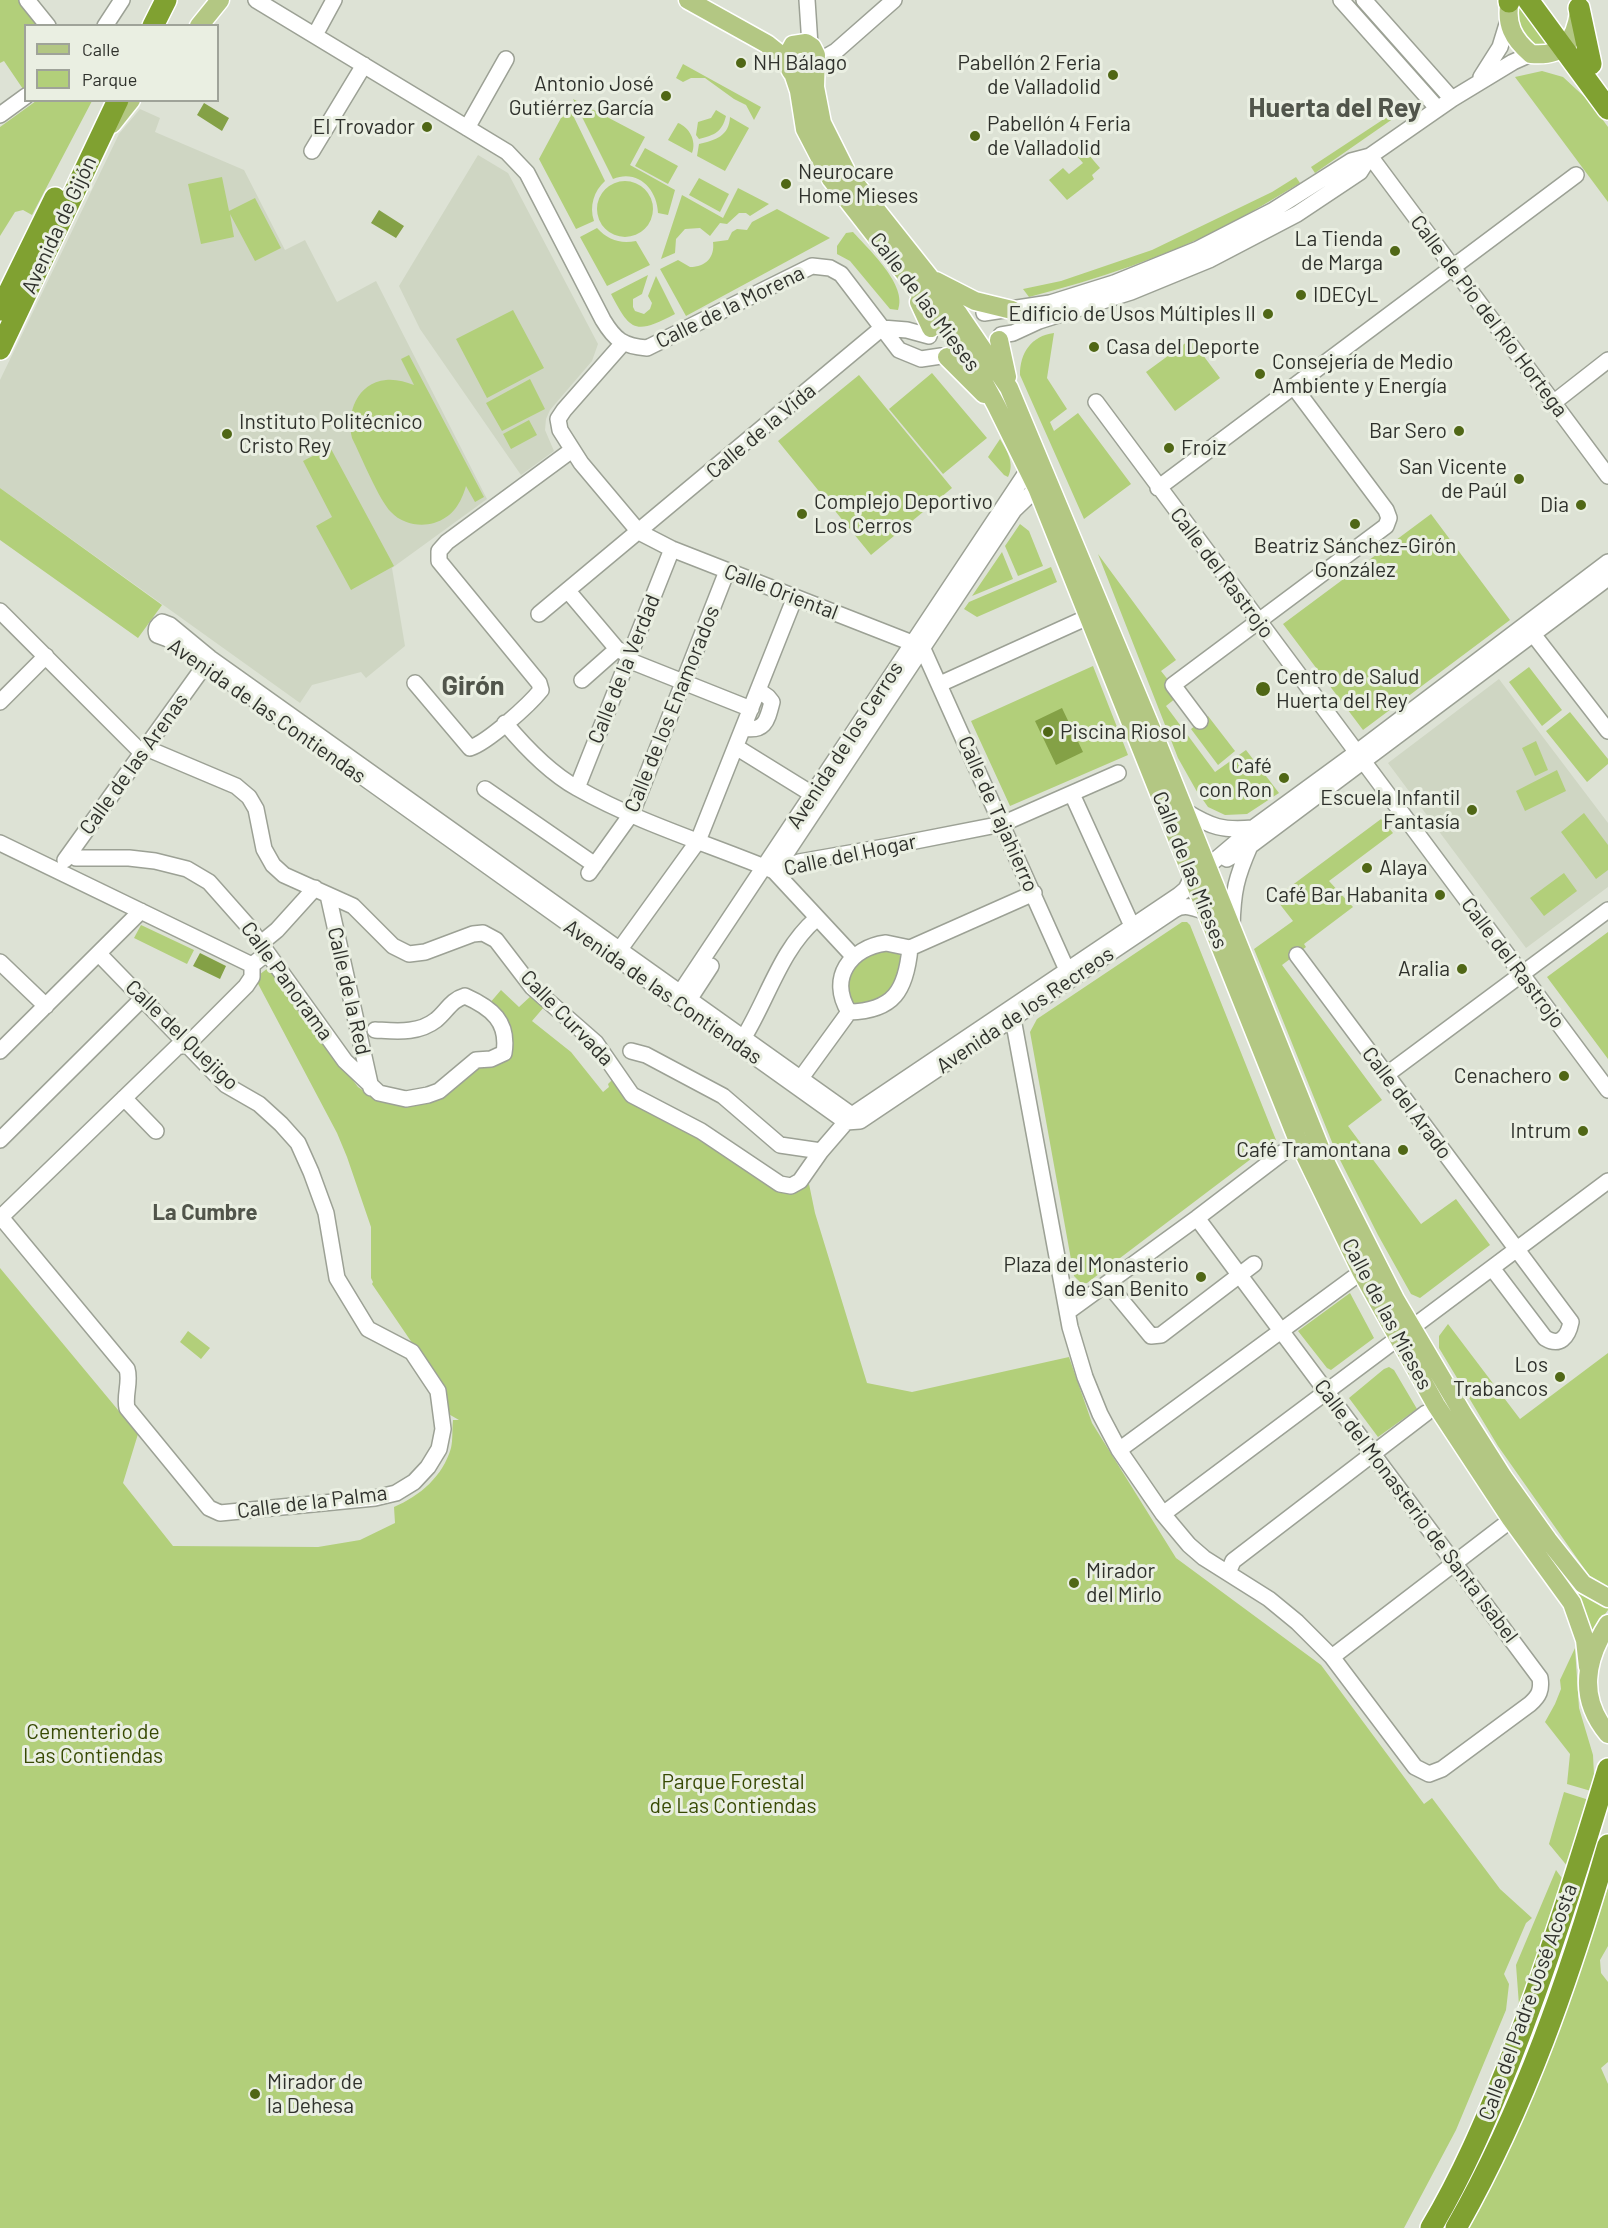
<!DOCTYPE html>
<html>
<head>
<meta charset="utf-8">
<style>
	body { margin:0 }
	#map { position:relative; width:1608px; height:2228px; overflow:hidden; background:#dde2d5; font-family:Barlow,sans-serif }
	canvas { display:block }
	.legend { position:absolute; left:24px; top:24px; width:195px; height:78px; box-sizing:border-box; background:#eaefe2; border:2px solid #9fa399; margin:0; padding:8px 10px; list-style:none; font-size:18px; color:#2f312c }
	.legend li { display:flex; align-items:center; gap:12px; height:30px }
	.legend b { width:30px; border:2px solid #9fa399 }
</style>
</head>
<body>
<div id="map">
<canvas width="1608" height="2228"></canvas>
<ul class="legend">
<li><b style="height:8px;background:#b3c783"></b>Calle</li>
<li><b style="height:16px;background:#b2cf7a"></b>Parque</li>
</ul>
</div>
<script>
const ctx = document.querySelector('canvas').getContext('2d');
ctx.lineJoin = 'round';
function paint(path, color) { ctx.fillStyle = color; ctx.fill(path, 'evenodd'); }
function stroke(path, color, width, dash) { ctx.strokeStyle = color; ctx.lineWidth = width; ctx.lineCap = dash ? 'butt' : 'round'; ctx.setLineDash(dash || []); ctx.stroke(path); }
function label(font, color, halo, rows, align = 'center') {
  ctx.font = font + ' Barlow,sans-serif'; ctx.lineWidth = 6; ctx.setLineDash([]); ctx.textBaseline = 'middle'; ctx.strokeStyle = halo; ctx.fillStyle = color; for (const [text, x, y, turn = 0] of rows) {
    ctx.save(); ctx.translate(x, y); ctx.rotate((+turn || 0) * Math.PI / 180); ctx.textAlign = isNaN(turn) ? turn : align; if (halo) ctx.strokeText(text, 0, 0); ctx.fillText(text, 0, 0); ctx.restore();
  }
}
paint(new Path2D(`
	M140 109 160 118 155 132 244 170 285 250 305 240 337 302 376 281 487 499 392 568 405 646 366 678 361 672 312 685 300 703 0 488V380L119 134Z
	M478 155 508 173 598 344 592 361 550 410 546 419 545 430 554 451 521 475 420 329 399 286Z
	M1499 679 1608 823V887L1526 948 1388 763Z`), '#cfd6c3');
paint(new Path2D(`
	M0 0H22L43 25 26 26 25 87 23 89 4 61 0 63Z
	M1518 2 1551 42C1533 56 1517 34 1517 17 1516 12 1518 7 1518 2Z
	M683 64 761 107 754 120 746 105 734 99 705 78H691L683 82 676 78Z
	M1542 71 1563 77 1589 101 1608 127V202L1515 77Z
	M573 99 645 137 630 165 675 190 668 215 658 213C657 189 638 169 613 179Z
	M36 101H92L32 215 23 210 15 212 0 236V127Z
	M568 105 605 181C594 191 589 206 594 221L576 229 539 159Z
	M716 110 726 116C722 132 715 135 699 139L696 135 698 122 711 118Z
	M1393 113 1397 116 1315 173 1311 167Z
	M730 117 749 128 725 171 697 156 699 144C716 140 729 136 730 117Z
	M678 123C689 127 697 141 692 153L668 140Z
	M1082 147 1100 168 1092 175 1094 179 1067 200 1049 180 1063 168 1069 174 1083 163 1077 156Z
	M645 148 678 166 668 184 635 166Z
	M222 177 229 211 255 198 281 248 255 261 230 214 234 237 201 244 188 184Z
	M1296 177 1300 183C1276 197 1252 212 1228 225 1165 257 1098 279 1029 297L1023 289 1061 281 1152 250 1272 192Z
	M699 178 729 194 720 212 689 195Z
	M597 209a28 28 0 1 1 56 0a28 28 0 1 1-56 0Z
	M738 188 769 204 750 216 746 213H739L727 224 720 223 710 236 700 228 685 229 676 239 675 253 661 259 682 195 723 218Z
	M777 209 830 238 686 316 660 269 678 260 690 267C706 267 715 257 713 242L728 240 732 232 737 229 747 230 752 222Z
	M597 228C608 240 620 244 636 241L650 265 607 286 580 237Z
	M853 232C869 250 908 285 898 310L890 309 850 261 837 254V246L846 233Z
	M648 275 642 294 633 299V307L635 311 644 314 650 309 652 303 648 296 656 276 675 314C636 334 631 333 611 294Z
	M513 310 544 368 487 398 456 339Z
	M1054 333 1047 378 1067 409 1050 422 1054 431 1078 413 1131 484 1084 519 1020 375C1020 353 1031 336 1054 333Z
	M1191 339 1220 378 1175 411 1146 372Z
	M409 355 484 497 475 502 466 486C461 503 453 517 434 523 420 527 402 524 391 512 379 500 361 456 352 438 346 413 357 383 386 380 396 379 405 382 414 385L401 359Z
	M932 373 987 438 943 474 889 409Z
	M859 375 952 488 871 555 778 441Z
	M530 379 545 409 502 431 486 403Z
	M529 420 537 435 511 449 503 434Z
	M1000 439C1007 451 1015 463 1008 477L1004 475 988 457Z
	M330 447 394 566 351 590 316 526 332 517 303 461Z
	M0 488 162 605 138 638 0 540Z
	M1431 514 1510 620 1363 730 1283 624Z
	M1020 524 1029 531 1043 566 1018 576 1005 546Z
	M1002 552 1013 579 972 596Z
	M1098 554 1176 660 1161 671 1169 681 1176 698 1166 706 1215 772 1246 750 1279 793 1247 814 1225 815 1208 807 1196 790 1178 758Z
	M1051 567 1057 582 977 617 964 609 969 602Z
	M1093 666 1128 755 1010 806 971 721Z
	M1529 667 1562 710 1542 726 1509 682Z
	M1570 712 1608 759V764L1587 782 1546 731Z
	M1208 716 1235 751 1218 765 1191 729Z
	M1536 741 1548 770 1535 776 1522 748Z
	M1557 770 1566 791 1525 811 1516 791Z
	M1584 813 1608 845V870L1596 879 1561 832Z
	M1381 819 1393 833 1329 881 1353 907 1304 944 1306 947 1282 965 1382 1100 1348 1126 1421 1224 1456 1199 1490 1245 1420 1298 1411 1294 1378 1235 1336 1152 1254 949 1293 921 1275 898Z
	M1564 873 1577 891 1544 916 1530 898Z
	M1182 922H1187L1190 925 1276 1140 1087 1283 1082 1284 1074 1276 1030 1032 1037 1019Z
	M141 925 194 950 187 964 134 938Z
	M1608 932V1059L1547 977Z
	M881 948 898 952 902 959 895 986 879 1001 853 1005 844 986 853 965Z
	M268 968 358 1087 373 1097 414 1105 478 1066C492 1069 497 1065 507 1057L489 1004 501 990 519 1007 532 995 544 1007 532 1021 571 1052 603 1092 609 1087 608 1084 614 1078 637 1107 683 1127 781 1189 809 1184 815 1213 867 1383 912 1392 1069 1357 1092 1423 1176 1558 1321 1665 1424 1804 1432 1798 1500 1889 1532 1918 1526 1923 1504 1974 1509 1984 1506 2010 1456 2130 1404 2228H0V1268L138 1434 123 1483 173 1546 318 1547 360 1540 395 1523 394 1507C420 1496 443 1476 451 1448 453 1440 452 1429 453 1420H459L445 1412 436 1378 372 1284 373 1282 371 1278V1227L347 1157 337 1133 255 978Z
	M1350 1293 1374 1338 1331 1370 1327 1368 1298 1331Z
	M1448 1324 1520 1419 1608 1353V1587L1601 1586 1593 1581 1498 1446 1439 1348V1336Z
	M188 1331 210 1348 201 1359 180 1342Z
	M1389 1367 1394 1370 1417 1409 1378 1437 1349 1398 1384 1369Z
	M1570 1579 1585 1595 1608 1604V1610L1591 1634 1565 1583Z
	M1575 1648 1579 1708 1593 1755 1594 1775 1591 1791 1567 1784 1570 1754 1545 1722 1555 1704 1561 1689 1560 1680Z
	M1564 1792 1589 1800 1568 1867 1549 1844Z
	M1556 1870 1564 1881 1519 2005 1516 1965Z
	M1608 1887V1946L1600 1960 1601 1973 1608 1982V2062L1601 2068 1608 2084V2228H1465L1570 1995Z`), '#b2cf7a');
paint(new Path2D(`
	M204 103 229 118 222 131 197 115Z
	M379 210 404 226 396 238 371 223Z
	M1062 708 1083 752 1056 765 1035 721Z
	M200 953 226 966 220 979 193 966Z`), '#84a146');
const minor = new Path2D(`
	M27 0 48 26
	M256 0 507 152 527 173 603 320C615 340 623 346 647 348L812 266 830 268 841 274 899 350 921 359 941 356
	M807 0 810 45
	M1341 0 1438 109
	M1364 0 1452 99
	M105 26 122 0
	M315 35 334 0
	M817 62 836 51 894 0
	M1481 77 1500 47 1508 21
	M0 115 26 96
	M467 128 506 59
	M312 151 364 65
	M1370 156 1608 476
	M984 313 1050 303 1114 283 1198 249 1272 211 1351 161 1370 156 1452 99 1513 62 1531 54
	M1001 335 1013 333 1039 321 1131 292 1209 260 1297 214 1360 172 1370 156
	M623 343 564 410 558 419 560 430 581 463 639 532 672 549 912 643 923 649 1071 979
	M1096 402 1608 1090
	M1553 403 1608 360
	M1158 488 1576 175
	M568 591 617 649 629 655
	M0 611 142 753
	M539 614 882 328 907 330 929 336
	M1533 634 1608 731
	M628 660 751 709
	M582 680 617 649
	M415 683 470 748C488 742 529 705 541 690L539 683 439 561V551L447 542 572 450
	M940 684 1088 617
	M0 702 46 656
	M1200 721 1173 685 1386 526 1389 518 1386 510 1294 387
	M505 723C525 747 550 773 577 788 639 823 709 844 774 871L799 862 890 846 1002 824 1118 773
	M743 728C765 732 767 721 772 702L768 697 758 690
	M736 747 812 794
	M146 748 236 786 249 797 256 809 264 849 273 865 284 875 353 906 393 946 409 954 425 952 473 934 483 933 496 940 532 987 596 1043 632 1095 701 1131 780 1184 791 1186 800 1181 821 1151 846 1122
	M577 788 672 549
	M485 789 595 865
	M1072 794 1132 926
	M1185 811C1211 827 1223 831 1253 828
	M0 843 252 965
	M70 854 76 858H129L155 861 187 869 209 882 248 926 345 1061 379 1093 406 1099 428 1095 439 1091 476 1060 491 1059 504 1053C509 1022 492 1008 465 996 451 1000 447 1011 436 1020 418 1034 396 1031 375 1030
	M1227 859 1250 846 1608 578
	M65 860 210 658
	M781 861 1014 510 1037 488
	M1207 867 1253 828 1357 752 1608 562
	M774 871 854 957
	M589 873 632 813 727 571
	M1192 877 1186 889 1179 895 852 1115 210 658 170 625 162 622C156 626 155 629 157 635L168 639 248 695 846 1122 860 1121 1174 910C1184 903 1195 908 1206 912
	M328 895 371 1088
	M1232 927C1233 891 1236 878 1250 846
	M886 943 910 948C906 990 894 1011 849 1012 828 978 850 948 886 943Z
	M260 944 277 930 315 888
	M910 948 1034 893
	M620 949 698 841 795 597
	M1297 955 1571 1322C1568 1337 1560 1347 1545 1338L1492 1268
	M0 962 46 1006
	M676 999 1028 470
	M685 1006 711 966
	M1010 1012 1014 1024 1070 1327 1085 1377 1100 1414 1119 1450 1163 1514 1189 1545 1204 1558 1269 1599 1297 1622 1332 1657 1415 1767 1429 1774 1442 1769 1530 1704C1539 1696 1542 1690 1540 1678L1197 1218
	M744 1037C768 998 781 949 816 919
	M0 1051 141 911
	M631 1051 646 1055 723 1096 780 1145 821 1151
	M1386 1075 1608 910
	M801 1078 849 1012
	M124 1098 156 1131
	M0 1140 142 999
	M0 1216 127 1369C131 1382 124 1395 127 1408L209 1508 220 1513 375 1498 396 1493 414 1482 428 1467 439 1449 443 1429 438 1391 412 1352 368 1329 337 1278 326 1213 311 1172 298 1143 281 1124 259 1104 226 1085 99 954
	M1 1217 177 1047 187 1045 246 986 252 977V965L266 954
	M1108 1284 1151 1336 1161 1335 1254 1264
	M1069 1311 1197 1218 1298 1141
	M1119 1450 1353 1278
	M1163 1514 1608 1181
	M1228 1573 1233 1561 1426 1413
	M1332 1657 1503 1526`);
const major = new Path2D(`
	M688 0 767 44 787 60
	M1510 0C1505 24 1513 39 1531 54 1563 57 1575 41 1579 12
	M199 26 220 0
	M815 74C800 87 787 72 787 56L793 45 806 43 812 47 816 55 815 87 822 123 847 173 958 313 1009 388 1159 747 1327 1165 1395 1299 1463 1414 1503 1477 1548 1540 1583 1584 1608 1598
	M794 76 799 91 805 129 831 179 970 357 996 405 1037 488 1298 1141 1361 1271 1436 1405 1511 1519 1572 1603 1585 1640 1588 1667
	M112 124 131 100
	M936 281 975 301 1012 310
	M919 302 931 328
	M999 340 1007 377
	M947 357 984 394
	M1608 1624C1585 1660 1578 1698 1608 1734`);
const highway = new Path2D(`
	M1509 0V2
	M1528 0 1608 109
	M1579 8 1591 64
	M153 26 166 0
	M0 310 55 198
	M0 349 118 100
	M1431 2228C1462 2176 1486 2120 1509 2063 1547 1967 1578 1868 1608 1769
	M1456 2228C1524 2109 1570 1976 1608 1845`);
stroke(minor, '#9ca195', 18);
stroke(major, '#fff', 21);
stroke(highway, '#fff', 24);
stroke(minor, '#fff', 15);
stroke(major, '#b3c783', 18);
stroke(highway, '#80a131', 21);
for (const [x, y, r, color] of [
	[741,63,6,"#506716"],
	[1113,75,6,"#506716"],
	[666,96,6,"#506716"],
	[427,127,6,"#506716"],
	[975,136,6,"#506716"],
	[786,184,6,"#506716"],
	[1395,251,6,"#506716"],
	[1301,295,6,"#506716"],
	[1268,314,6,"#506716"],
	[1094,347,6,"#506716"],
	[1260,374,6,"#506716"],
	[1459,431,6,"#506716"],
	[227,434,6,"#506716"],
	[1169,448,6,"#506716"],
	[1519,479,6,"#506716"],
	[1581,505,6,"#506716"],
	[802,514,6,"#506716"],
	[1355,524,6,"#506716"],
	[1263,689,8,"#506716"],
	[1048,732,6,"#506716"],
	[1284,778,6,"#506716"],
	[1472,810,6,"#506716"],
	[1367,868,6,"#506716"],
	[1440,895,6,"#506716"],
	[1462,969,6,"#506716"],
	[1564,1076,6,"#506716"],
	[1583,1131,6,"#506716"],
	[1403,1150,6,"#506716"],
	[1201,1277,6,"#506716"],
	[1560,1377,6,"#506716"],
	[1074,1583,6,"#506716"],
	[255,2094,6,"#506716"]
]) { const dot = new Path2D(); dot.arc(x, y, r, 0, 2 * Math.PI); ctx.fillStyle = color; ctx.fill(dot); stroke(dot, '#eaefe2', 2); }
label('21px', '#2f312c', '#eaefe2', [
	["NH Bálago",753,63,"left"],
	["Pabellón 2 Feria",1101,63],
	["de Valladolid",1101,87],
	["Antonio José",654,84],
	["Gutiérrez García",654,108],
	["Pabellón 4 Feria",987,124,"left"],
	["de Valladolid",987,148,"left"],
	["El Trovador",415,127],
	["Neurocare",798,172,"left"],
	["Home Mieses",798,196,"left"],
	["La Tienda",1383,239],
	["de Marga",1383,263],
	["IDECyL",1313,295,"left"],
	["Edificio de Usos Múltiples II",1256,314],
	["Casa del Deporte",1106,347,"left"],
	["Consejería de Medio",1272,362,"left"],
	["Ambiente y Energía",1272,386,"left"],
	["Instituto Politécnico",239,422,"left"],
	["Cristo Rey",239,446,"left"],
	["Bar Sero",1447,431],
	["Froiz",1181,448,"left"],
	["San Vicente",1507,467],
	["de Paúl",1507,491],
	["Complejo Deportivo",814,502,"left"],
	["Los Cerros",814,526,"left"],
	["Dia",1569,505],
	["Beatriz Sánchez-Girón",1355,546,"center"],
	["González",1355,570,"center"],
	["Centro de Salud",1276,677,"left"],
	["Huerta del Rey",1276,701,"left"],
	["Piscina Riosol",1060,732,"left"],
	["Café",1272,766],
	["con Ron",1272,790],
	["Escuela Infantil",1460,798],
	["Fantasía",1460,822],
	["Alaya",1379,868,"left"],
	["Café Bar Habanita",1428,895],
	["Aralia",1450,969],
	["Cenachero",1552,1076],
	["Intrum",1571,1131],
	["Café Tramontana",1391,1150],
	["Plaza del Monasterio",1189,1265],
	["de San Benito",1189,1289],
	["Los",1548,1365],
	["Trabancos",1548,1389],
	["Mirador",1086,1571,"left"],
	["del Mirlo",1086,1595,"left"],
	["Mirador de",267,2082,"left"],
	["la Dehesa",267,2106,"left"]
], 'right');
label('21px', '#2f312c', '#eaefe2', [
	["Avenida de Gijón",59,225,-65],
	["Calle de las Mieses",925,302,53],
	["Calle de la Morena",730,307,-26],
	["Calle de Pío del Río Hortega",1489,316,53],
	["Calle de la Vida",761,431,-40],
	["Calle del Rastrojo",1222,573,53],
	["Calle Oriental",781,592,21],
	["Calle de la Verdad",624,669,-68],
	["Calle de los Enamorados",672,709,-68],
	["Avenida de las Contiendas",267,711,35],
	["Avenida de los Cerros",845,745,-57],
	["Calle de las Arenas",134,764,-54],
	["Calle de Tajahierro",998,814,66],
	["Calle del Hogar",850,855,-12],
	["Calle de las Mieses",1190,870,68],
	["Calle del Rastrojo",1513,963,53],
	["Calle Panorama",287,981,54],
	["Calle de la Red",349,991,77],
	["Avenida de las Contiendas",663,992,35],
	["Avenida de los Recreos",1025,1010,-34],
	["Calle Curvada",567,1018,46],
	["Calle del Quejigo",182,1035,44],
	["Calle del Arado",1407,1103,53],
	["Calle de las Mieses",1387,1314,62],
	["Calle de la Palma",312,1502,-7],
	["Calle del Monasterio de Santa Isabel",1416,1511,53],
	["Calle del Padre José Acosta",1528,2002,-70]
]);
label('21px', '#384a04', '#eaefe2', [
	["Cementerio de",93,1732],
	["Las Contiendas",93,1756],
	["Parque Forestal",733,1782],
	["de Las Contiendas",733,1806]
]);
label('bold 22px', '#51554b', '#eaefe2', [
	["La Cumbre",205,1213]
]);
label('bold 27px', '#51554b', '#eaefe2', [
	["Huerta del Rey",1335,108],
	["Girón",473,686]
]);
</script>
</body>
</html>
